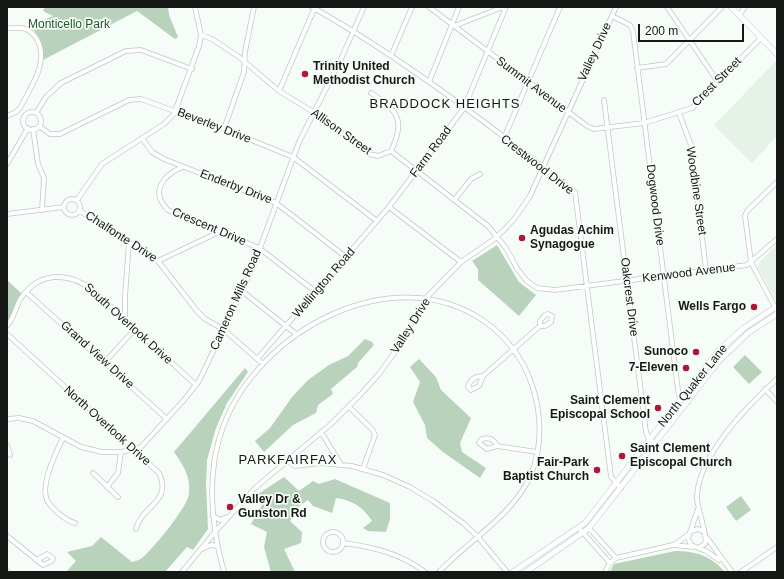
<!DOCTYPE html>
<html>
<head>
<meta charset="utf-8">
<style>
	body { margin:0 }
	#map { position:relative; width:784px; height:579px; overflow:hidden; background:#f6fcf7; font-family:Helvetica,sans-serif }
	canvas { display:block }
	.frame { position:absolute; inset:0; border:8px solid #161816; pointer-events:none }
	.scale { position:absolute; left:638px; top:24px; width:106px; height:18px; box-sizing:border-box; border:2px solid #161816; border-top:0; padding-left:5px; font-size:12px; line-height:14px; white-space:nowrap; color:#161816; -webkit-text-stroke:3px #f6fcf7; paint-order:stroke }
</style>
</head>
<body>
<div id="map">
<canvas width="784" height="579"></canvas>
<div class="frame"></div>
<div class="scale">200 m</div>
</div>
<script>
const ctx = document.querySelector('canvas').getContext('2d');
ctx.lineJoin = 'round';
function paint(path, color) { ctx.fillStyle = color; ctx.fill(path, 'evenodd'); }
function stroke(path, color, width, dash) { ctx.strokeStyle = color; ctx.lineWidth = width; ctx.lineCap = dash ? 'butt' : 'round'; ctx.setLineDash(dash || []); ctx.stroke(path); }
function label(font, color, halo, rows, align = 'center') {
  ctx.font = font + ' Helvetica,sans-serif'; ctx.lineWidth = 3.5; ctx.setLineDash([]); ctx.textBaseline = 'middle'; ctx.strokeStyle = halo; ctx.fillStyle = color; for (const [text, x, y, turn = 0] of rows) {
    ctx.save(); ctx.translate(x, y); ctx.rotate((+turn || 0) * Math.PI / 180); ctx.textAlign = isNaN(turn) ? turn : align; if (halo) ctx.strokeText(text, 0, 0); ctx.fillText(text, 0, 0); ctx.restore();
  }
}
paint(new Path2D(`
	M777 60V136L752 163 714 125Z
	M777 244V303L758 267 759 263Z`), '#e6f2e7');
paint(new Path2D(`
	M45 7H168L169 15 178 37 175 39 137 11 43 60C43 47 40 33 29 26L53 16 43 11Z
	M497 245 519 282 536 295 519 316 478 280V269L472 261Z
	M7 280 22 294C14 302 15 315 7 322Z
	M365 339 372 342 374 345 358 363 357 367 331 389 333 394 318 405 316 413 293 425 264 452 255 441 270 428 292 397 308 380 329 365 348 356Z
	M745 355 762 372 749 384 733 367Z
	M419 359 436 377 441 390 471 418 460 443 462 452 486 468 480 478 443 452 427 438 425 425 413 402 420 382 410 367Z
	M245 368 248 372 227 403 216 428 207 460 206 485 208 529 193 550 187 547 165 572H66L76 561 67 552 92 546 101 537 132 562C135 561 140 560 143 557 154 548 188 506 189 494 191 476 183 465 174 452Z
	M284 477 299 491 313 481 319 484 335 479 390 503V519L386 532 368 531 363 528 372 521C363 507 352 500 336 498L332 513 313 506 308 500 298 507 290 521 302 532 301 543 284 549 295 572H271L264 547 267 532 251 524 262 505 252 498Z
	M741 496 751 510 736 521 726 507Z
	M675 551C696 551 711 556 725 572H610L614 564Z`), '#b9d2bc');
const minor = new Path2D(`
	M312 7C404 59 491 126 575 192L611 477 621 488
	M429 7 587 126 594 129 644 123 692 108 761 38
	M667 7 718 82
	M739 15 745 7
	M612 16 630 25 633 31 678 390 679 395 688 402
	M454 26 503 7
	M7 28C13 29 20 27 26 29 31 31 34 35 37 39 50 62 30 88 20 108L16 112 7 116
	M201 35 212 39 239 57 279 91 315 113 369 154 378 156 391 151
	M391 56 412 7
	M637 68 666 64 722 7
	M429 82 459 7
	M279 91 315 7
	M371 93C398 111 406 120 391 151
	M604 100 646 432 650 440 655 443
	M23 121a9 9 0 1 1 18 0a9 9 0 1 1-18 0Z
	M36 113 46 97 61 83 126 51 141 50 192 69
	M679 113 691 145 706 270
	M39 126 50 134H60L129 100 141 99 224 129 293 157 377 221
	M33 129 38 164 44 178 42 210
	M224 129 244 72 245 52 254 7
	M142 138 152 152 164 159 276 203 346 257
	M504 138 560 7
	M391 151 488 226 506 248 518 270 527 281 537 288 555 290 747 265 777 239
	M7 164 28 128
	M182 167C162 176 150 192 168 210L259 248 316 292
	M777 182 747 211 745 216 751 262 777 311
	M64 207a8 8 0 1 1 16 0a8 8 0 1 1-16 0Z
	M455 199 471 179 480 174
	M77 200 102 164 164 124 174 114 199 46 201 35 195 7
	M389 207 461 262
	M80 211 158 261 197 311 205 319 223 329 263 364
	M7 214 64 207
	M158 261 219 232
	M242 291 296 334
	M26 292 167 419
	M125 320V297L129 242
	M7 326C15 317 15 307 21 298 40 270 71 272 95 292L196 385
	M7 334 159 473C173 502 141 506 136 529
	M257 359 389 207 464 108 506 7
	M105 362 135 329
	M483 376C475 376 470 380 468 387L471 390 479 386 483 376 540 326H545L551 322 552 316 548 314 545 315 540 321V326
	M765 389 777 402
	M349 407 372 429 375 435 363 469
	M7 419 19 418 33 421 81 447 102 452H121L141 447 184 400 199 381 242 291 253 267 299 142 341 59 364 7
	M321 432 340 463
	M63 438C56 452 42 482 46 497 47 503 53 508 57 512 63 517 67 521 75 523
	M7 445 10 455
	M497 446 487 449 479 443 482 439C489 437 494 439 497 446L537 452
	M286 460 295 466 321 463 352 466 383 475 410 487 433 501 463 523 478 537 507 572
	M93 473 118 497
	M107 487 118 473 121 452
	M698 509 688 538 691 545 698 548 705 544C708 537 698 510 697 499 696 458 748 405 777 379
	M213 516 220 520 227 517
	M588 527 616 558
	M579 528 610 563
	M691 531 698 529 704 532
	M323 542a10 10 0 1 1 20 0a10 10 0 1 1-20 0Z
	M7 536 43 565 52 561 53 558 47 554 39 559H35
	M707 538 732 572
	M343 543C373 547 400 553 425 572
	M674 545 688 535
	M698 548 706 551 719 560
	M202 549 211 545 218 546
	M7 571 8 572
	M182 572 215 532 255 488 331 424 361 394 379 374 397 349 426 298 461 262 493 240 504 230 515 218 530 196 616 7
	M224 572C211 525 206 473 223 427 258 331 392 258 484 321 505 336 522 357 531 382 542 412 543 447 530 477 511 517 469 540 439 572
	M605 572 610 563 616 558 673 545 693 547
	M741 572 777 547`);
const major = new Path2D(`
	M731 7 777 54
	M513 572 585 523 719 350 744 328 777 306
	M526 572 589 528 718 362 748 333 777 314`);
stroke(minor, '#c2c8c3', 5.5);
stroke(major, '#c2c8c3', 6);
stroke(minor, '#fff', 4);
stroke(major, '#fff', 5);
for (const [x, y, r, color] of [
	[305,74,4,"#ad1836"],
	[522,238,4,"#ad1836"],
	[754,307,4,"#ad1836"],
	[696,352,4,"#ad1836"],
	[686,368,4,"#ad1836"],
	[658,408,4,"#ad1836"],
	[622,456,4,"#ad1836"],
	[597,470,4,"#ad1836"],
	[230,507,4,"#ad1836"]
]) { const dot = new Path2D(); dot.arc(x, y, r, 0, 2 * Math.PI); ctx.fillStyle = color; ctx.fill(dot); stroke(dot, '#f6fcf7', 1.5); }
label('12px', '#1f582e', '#f6fcf7', [
	["Monticello Park",69,25]
]);
label('12px', '#161816', '#f6fcf7', [
	["Valley Drive",595,52,-65],
	["Crest Street",717,82,-45],
	["Summit Avenue",531,85,37],
	["Beverley Drive",214,126,21],
	["Allison Street",341,132,35],
	["Farm Road",431,152,-53],
	["Crestwood Drive",537,165,38],
	["Enderby Drive",236,187,21],
	["Woodbine Street",696,191,82],
	["Dogwood Drive",655,205,83],
	["Crescent Drive",209,227,23],
	["Chalfonte Drive",121,237,33],
	["Kenwood Avenue",689,273,-7],
	["Wellington Road",324,283,-49],
	["Oakcrest Drive",629,297,83],
	["Cameron Mills Road",236,300,-66],
	["South Overlook Drive",128,324,42],
	["Valley Drive",411,326,-58],
	["Grand View Drive",97,355,42],
	["North Quaker Lane",693,386,-51],
	["North Overlook Drive",107,426,42]
]);
label('bold 12px', '#161816', '#f6fcf7', [
	["Trinity United",313,67,"left"],
	["Methodist Church",313,81,"left"],
	["Agudas Achim",530,231,"left"],
	["Synagogue",530,245,"left"],
	["Wells Fargo",746,307],
	["Sunoco",688,352],
	["7-Eleven",678,368],
	["Saint Clement",650,401],
	["Episcopal School",650,415],
	["Saint Clement",630,449,"left"],
	["Episcopal Church",630,463,"left"],
	["Fair-Park",589,463],
	["Baptist Church",589,477],
	["Valley Dr &",238,500,"left"],
	["Gunston Rd",238,514,"left"]
], 'right');
ctx.letterSpacing = '1px';
label('13px', '#161816', '#f6fcf7', [
	["BRADDOCK HEIGHTS",445,104],
	["PARKFAIRFAX",288,460]
]);
ctx.letterSpacing = '0px';
</script>
</body>
</html>
